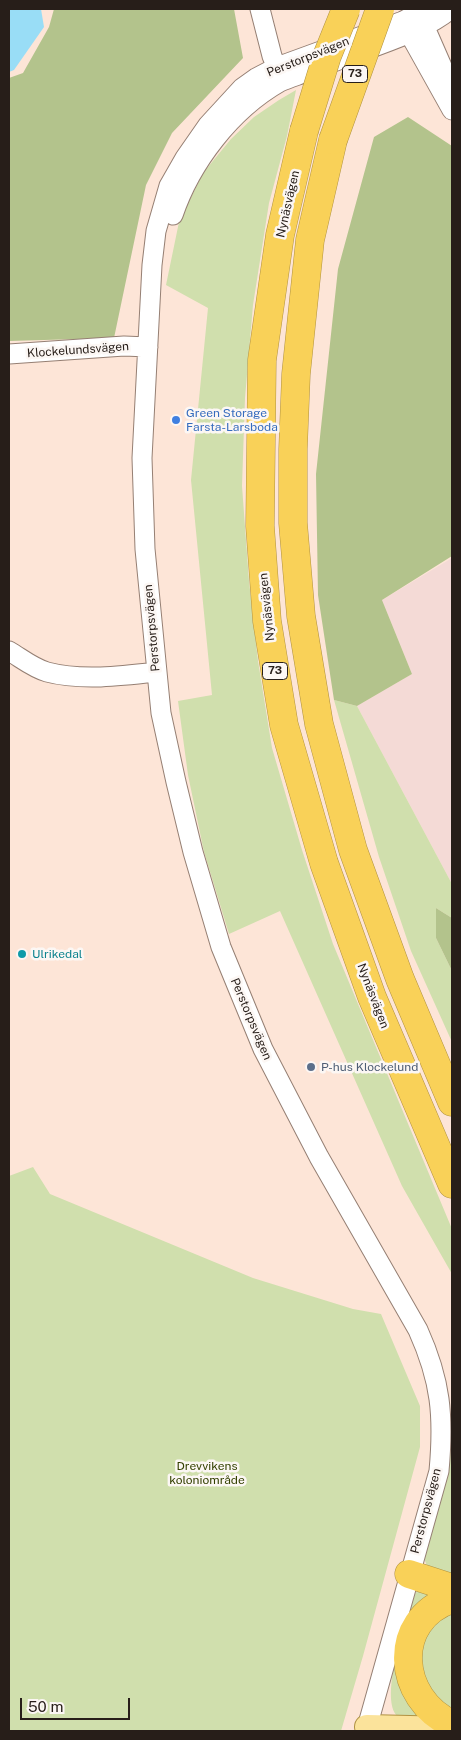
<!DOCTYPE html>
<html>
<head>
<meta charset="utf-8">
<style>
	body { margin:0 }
	#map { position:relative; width:461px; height:1740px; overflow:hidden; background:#fde5d7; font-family:"Public Sans",sans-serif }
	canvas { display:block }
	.frame { position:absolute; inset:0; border:10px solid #271e19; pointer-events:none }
	.scale { position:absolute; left:20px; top:1698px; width:110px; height:22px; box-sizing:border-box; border:2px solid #271e19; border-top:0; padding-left:6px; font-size:15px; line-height:18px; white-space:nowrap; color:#271e19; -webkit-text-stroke:4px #fcf7f4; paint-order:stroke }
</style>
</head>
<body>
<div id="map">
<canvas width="461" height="1740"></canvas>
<div class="frame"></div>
<div class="scale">50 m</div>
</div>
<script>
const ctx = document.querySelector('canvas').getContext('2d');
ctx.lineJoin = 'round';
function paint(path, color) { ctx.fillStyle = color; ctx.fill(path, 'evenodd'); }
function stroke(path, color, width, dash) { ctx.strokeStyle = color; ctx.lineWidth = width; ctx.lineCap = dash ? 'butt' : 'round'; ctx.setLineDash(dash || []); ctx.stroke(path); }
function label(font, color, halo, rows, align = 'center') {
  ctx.font = font + ' "Public Sans",sans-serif'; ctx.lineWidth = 5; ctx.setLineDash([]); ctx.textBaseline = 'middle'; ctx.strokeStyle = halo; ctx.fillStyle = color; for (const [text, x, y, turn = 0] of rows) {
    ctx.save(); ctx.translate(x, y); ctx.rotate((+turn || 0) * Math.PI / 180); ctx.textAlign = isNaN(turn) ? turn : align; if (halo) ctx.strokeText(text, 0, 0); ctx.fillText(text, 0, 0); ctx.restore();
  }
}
paint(new Path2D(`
	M452 558V884L357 706 412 674 382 600Z`), '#f4dad6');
paint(new Path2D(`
	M296 90 287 136 269 203 253 305 245 398 242 486 249 581 258 661 272 748 302 850 333 944 452 1229V1274L402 1186 280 911 229 934 204 852 188 775 178 701 212 695 191 480 208 308 166 285 179 222 203 173 231 139 254 117 279 100Z
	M334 700 357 706 452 884V918L436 908V938L452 971V1042L411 951 379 857Z
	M33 1167 50 1194 253 1278 353 1309 381 1314 420 1406V1447L363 1656 341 1731H9V1176Z
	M452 1436V1578L427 1566 424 1558 450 1455Z
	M420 1588 446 1592 414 1615 431 1724C423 1722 407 1722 400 1718 376 1705 407 1617 413 1596Z
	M452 1606V1713L424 1688 419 1638Z`), '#d0dfad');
paint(new Path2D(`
	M54 9H234L243 58 172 133 146 185 114 338 9 341V78L23 73 49 27Z
	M408 117 452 146V556L382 600 412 674 357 706 334 700 318 595 316 474 338 269 374 137Z
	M436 908 452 918V971L436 938Z`), '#b3c38c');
paint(new Path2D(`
	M9 9H41L44 27 14 70 9 72Z`), '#99ddf6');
const minor = new Path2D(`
	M260 9 272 56 281 78
	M420 16 448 80
	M404 24 452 110
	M173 215C191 162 231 110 280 82 289 78 299 75 309 71 328 64 347 57 366 50 395 39 426 29 451 9
	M9 354 124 346 148 347
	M9 651C21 658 33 668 47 672 81 681 122 676 156 672
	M366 1731 439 1471C444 1416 441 1381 418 1330L319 1157 263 1049 221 947 193 852 176 782 161 713 145 549 142 458 152 265 156 231 169 186 185 158 208 125 242 88 256 78 277 67 403 21 425 9`);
const major = new Path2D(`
	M367 1727 452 1729`);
const highway = new Path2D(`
	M304 131 280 235 262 360 260 526 267 621 284 725 324 863 372 997 452 1184
	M333 140 310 240 296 374 293 449V523L301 616 319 724 353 850 400 979 452 1102
	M409 1574 452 1588
	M452 1599C390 1620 397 1699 452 1724`);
stroke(minor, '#957f73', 21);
stroke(major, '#b09242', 26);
stroke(highway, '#b09242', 29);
stroke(minor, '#fff', 19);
stroke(major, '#fbe39b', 24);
stroke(highway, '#f9d158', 28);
const highwayBridge = new Path2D(`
	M304 131 327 56 346 9
	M333 140 380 9`);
stroke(highwayBridge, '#b09242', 29, []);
stroke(highwayBridge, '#f9d158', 28);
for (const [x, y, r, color] of [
	[176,420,5,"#3f7fe0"],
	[22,954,5,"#0f9aa8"],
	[311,1067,5,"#5c6f8a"]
]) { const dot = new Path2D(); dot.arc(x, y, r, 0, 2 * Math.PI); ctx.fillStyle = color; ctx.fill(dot); stroke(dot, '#fcf7f4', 2); }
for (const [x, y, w] of [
	[355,74,25],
	[275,671,25]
]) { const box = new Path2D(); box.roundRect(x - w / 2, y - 8.5, w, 17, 4); ctx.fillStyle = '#fcf7f4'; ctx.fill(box); stroke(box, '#271e19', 1); }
label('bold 11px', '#271e19', null, [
	["73",355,74],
	["73",275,671]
]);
label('12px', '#271e19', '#fcf7f4', [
	["Perstorpsvägen",308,57,-22],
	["Nynäsvägen",288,204,-77],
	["Klockelundsvägen",78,350,-4],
	["Nynäsvägen",267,607,-96],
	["Perstorpsvägen",152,628,-95],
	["Nynäsvägen",373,996,69],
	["Perstorpsvägen",251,1019,67],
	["Perstorpsvägen",426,1511,-75]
]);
label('12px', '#366cbe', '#fcf7f4', [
	["Green Storage",186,413],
	["Farsta-Larsboda",186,427]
], 'left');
label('12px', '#0d838f', '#fcf7f4', [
	["Ulrikedal",32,954]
], 'left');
label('12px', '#4e5e75', '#fcf7f4', [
	["P-hus Klockelund",321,1067]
], 'left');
label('12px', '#334000', '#fcf7f4', [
	["Drevvikens",207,1466],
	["koloniområde",207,1480]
]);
</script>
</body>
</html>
